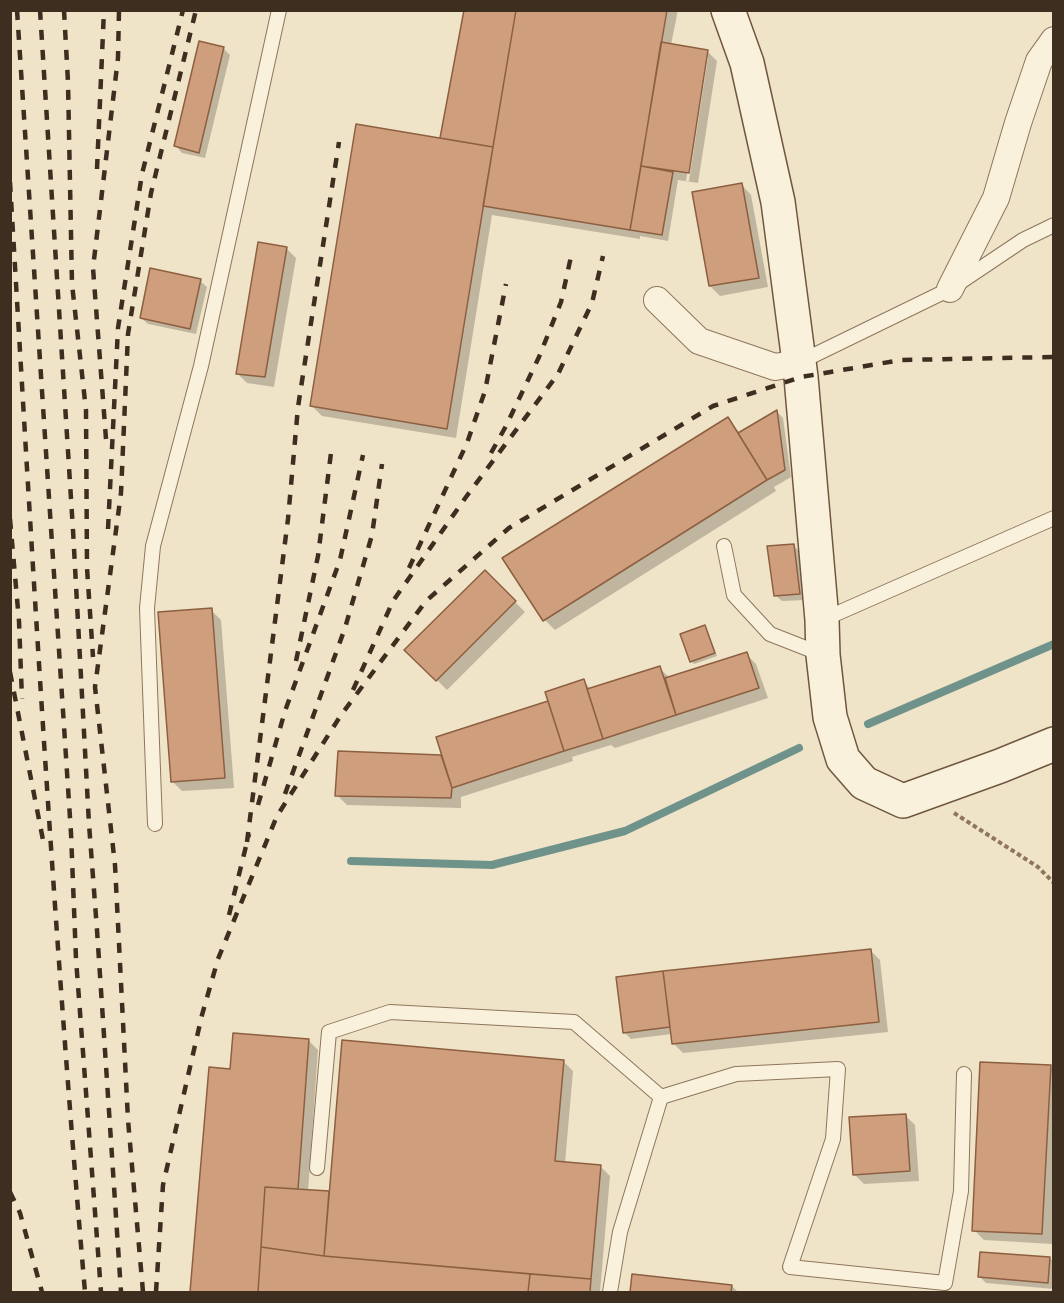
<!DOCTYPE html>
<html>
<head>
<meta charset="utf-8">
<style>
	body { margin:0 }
	#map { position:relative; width:1064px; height:1303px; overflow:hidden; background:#f0e4c8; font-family:Merriweather,serif }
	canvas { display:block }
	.frame { position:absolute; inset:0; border:12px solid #3d2e20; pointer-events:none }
</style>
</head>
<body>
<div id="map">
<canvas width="1064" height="1303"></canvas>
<div class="frame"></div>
</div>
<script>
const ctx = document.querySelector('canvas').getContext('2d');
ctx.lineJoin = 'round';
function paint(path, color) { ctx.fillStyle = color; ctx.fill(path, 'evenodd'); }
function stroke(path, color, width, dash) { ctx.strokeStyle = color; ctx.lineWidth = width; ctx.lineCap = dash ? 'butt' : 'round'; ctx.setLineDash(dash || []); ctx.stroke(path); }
paint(new Path2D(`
	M465 10H678L671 45 707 51 717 61 698 183 678 180 668 241 640 236V239L492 215 456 438 322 416 312 406 441 140ZM705 57H708L689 181H686Z
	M223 48 230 55 205 158 182 153 176 146Z
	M741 184 751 195 768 287 720 296 710 286Z
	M286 248 296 258 274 387 247 383 237 373Z
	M200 281 207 287 196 334 148 324 141 318Z
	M777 412 783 418 791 477 774 487 776 491 555 630 545 620 504 558 728 419 740 433Z
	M793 545 800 552 806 600 782 601 775 595Z
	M485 572 525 612 447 690 407 650Z
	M211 610 221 620 234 788 182 791 172 781Z
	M704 627 707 630 717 656 694 664 691 661Z
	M746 654 756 664 768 698 615 748 611 745 572 757 573 761 461 797V808L347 805 337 795 339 753 444 756 550 702 584 681 591 690 659 668 670 678Z
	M870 950 880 960 888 1032 683 1053 673 1043 672 1034 631 1039 625 1033 618 978Z
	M308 1040 318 1050 308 1191 331 1193 563 1061 573 1071 565 1163 600 1166 610 1176 600 1292H192L211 1068 232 1070Z
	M1050 1066 1054 1070V1210L1052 1244 984 1240 974 1230Z
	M905 1115 915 1125 919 1181 864 1184 854 1174Z
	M1049 1258 1054 1262V1289L986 1283 980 1277Z
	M633 1275 732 1286 738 1292H632Z`), '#0003');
stroke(new Path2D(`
	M868 724 1054 644
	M351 861 492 865 625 831 799 748`), '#6f938a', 8);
const building = new Path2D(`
	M464 10H516L493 147 440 138Z
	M516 10H667L630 230 483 206Z
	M199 41 224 47 199 153 174 146Z
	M661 42 708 50 689 173 641 166Z
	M356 124 493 147 447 429 310 406Z
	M641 166 673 172 662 235 630 230Z
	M742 183 759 278 709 286 692 192Z
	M258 242 287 247 265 377 236 374Z
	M150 268 201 279 190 329 140 318Z
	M777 410 785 470 767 480 738 433Z
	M728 417 767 480 543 621 502 558Z
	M794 544 800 594 774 596 767 546Z
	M485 570 516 601 436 681 404 650Z
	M212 608 225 778 171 782 158 612Z
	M705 625 715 653 690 662 680 634Z
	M747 652 759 688 676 715 665 678Z
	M660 666 676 715 603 739 587 689Z
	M584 679 603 739 564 751 545 692Z
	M548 701 564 751 452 788 436 737Z
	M338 751 441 755 452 788 451 798 335 796Z
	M871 949 879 1022 672 1044 663 971Z
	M663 971 670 1027 623 1033 616 977Z
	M233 1033 309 1039 298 1189 265 1187 258 1292H190L209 1067 230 1069Z
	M342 1040 564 1060 555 1161 601 1165 591 1279 324 1256Z
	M980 1062 1051 1065 1042 1234 972 1231Z
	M906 1114 910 1171 853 1175 849 1117Z
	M265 1187 329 1191 324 1256 261 1247Z
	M261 1247 324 1256 530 1274 528 1292H258Z
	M980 1252 1050 1257 1048 1283 978 1277Z
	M530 1274 591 1279 590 1292H528Z
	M632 1274 732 1285 731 1292H630Z`);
paint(building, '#cf9f7d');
stroke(building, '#8d5f41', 1.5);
const lane = new Path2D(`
	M800 362 950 289 1023 240 1054 225
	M724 546 734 595 770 634 821 654
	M822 620 1054 518
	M155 824 147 608 153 546 201 366 279 10
	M317 1168 329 1032 390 1012 574 1022 661 1097
	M610 1292 620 1232 661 1097 736 1074 838 1069 833 1139 790 1267 945 1283 961 1191 964 1074`);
const street = new Path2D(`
	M950 289 996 198 1018 123 1039 61 1054 40
	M657 300 699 341 775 367 798 363`);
const secondary = new Path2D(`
	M728 10 747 63 778 202 801 377 822 620 823 655 830 717 843 759 864 783 903 801 1000 766 1054 744`);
stroke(lane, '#8d765c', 16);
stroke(street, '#8d765c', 28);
stroke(secondary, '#6f573f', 36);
stroke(new Path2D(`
	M954 813 1038 867 1054 883`), '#8d765c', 4, [4.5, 3]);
stroke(lane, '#faf1dc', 14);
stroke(street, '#faf1dc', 26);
stroke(secondary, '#faf1dc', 33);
stroke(new Path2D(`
	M17 10 71 833 76 959 101 1292
	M40 10 73 530 89 824 97 930 121 1292
	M64 10 68 82 72 284 86 410 87 568 93 657
	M97 169 104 10
	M10 182C32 553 53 923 85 1292
	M106 439 93 268 118 58 119 10
	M491 453 506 426 539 357 561 302 572 252
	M10 519 19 621 22 699
	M108 529 118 328 142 174 183 10
	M409 568 467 443 485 391 506 284
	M296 661 318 556 331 453
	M10 672 44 845
	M353 690 393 601 466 497 558 374 592 303 603 256
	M285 794 345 628 372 535 382 464
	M258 805 285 711 340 560 363 455
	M247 842 288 519 298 407 339 142
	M229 915 249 834
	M10 1192 20 1213 42 1292
	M143 1292 128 1120 115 865 95 687 121 493 128 334 151 193 196 10
	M156 1292 163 1185 202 1015 218 959 277 816 341 715 426 601 509 528 713 406 801 377 901 360 1054 357`), '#3d2e20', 4.5, [10, 10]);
</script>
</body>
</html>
